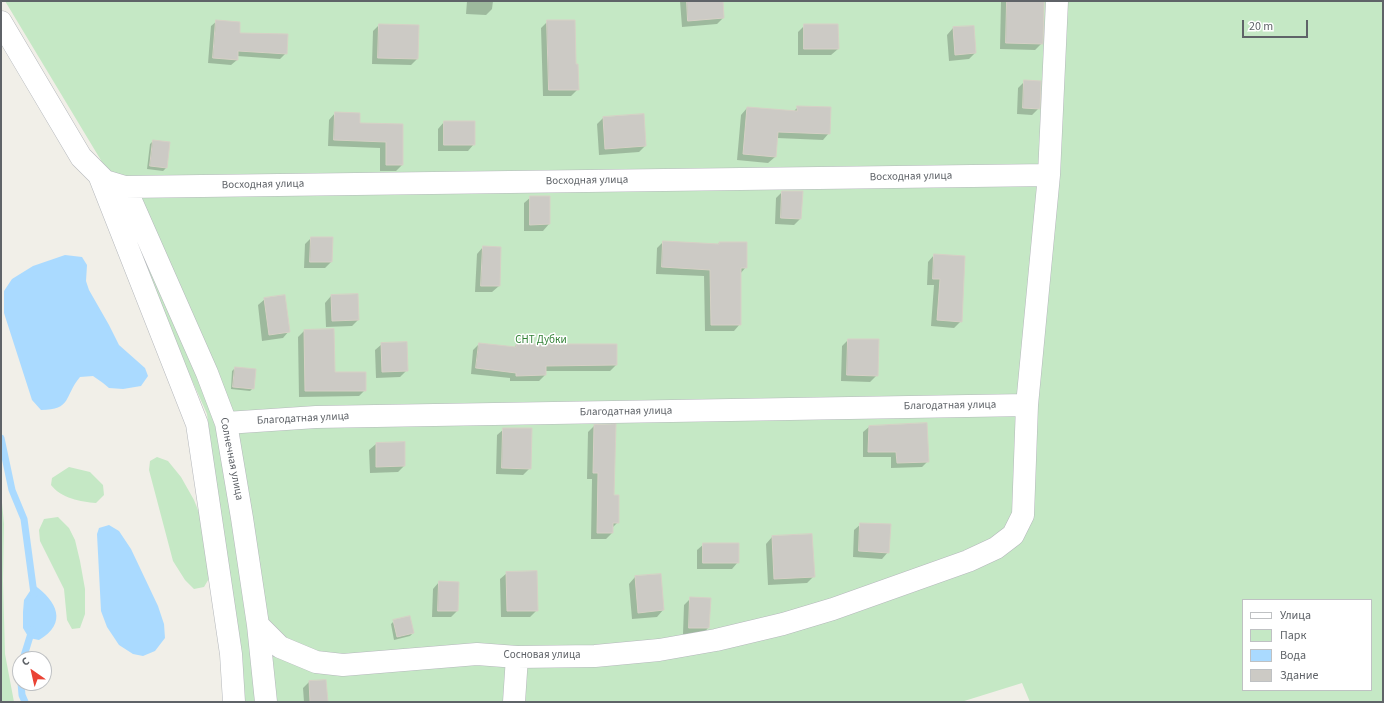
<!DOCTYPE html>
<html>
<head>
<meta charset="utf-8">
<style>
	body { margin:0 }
	#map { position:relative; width:1384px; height:703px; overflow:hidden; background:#f1efe8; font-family:"Source Sans 3",sans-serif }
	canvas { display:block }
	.frame { position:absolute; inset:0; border:2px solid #5f6368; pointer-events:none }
	.legend { position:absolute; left:1242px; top:599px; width:130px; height:92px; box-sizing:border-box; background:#fff; border:1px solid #bfc1c3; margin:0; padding:5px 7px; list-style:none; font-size:12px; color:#5f6368 }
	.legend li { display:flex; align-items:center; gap:8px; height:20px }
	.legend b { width:20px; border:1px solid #bfc1c3 }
	.north { position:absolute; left:12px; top:651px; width:40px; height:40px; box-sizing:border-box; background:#fff; border:1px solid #bfc1c3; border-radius:50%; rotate:326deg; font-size:11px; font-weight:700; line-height:16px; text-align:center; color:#5f6368 }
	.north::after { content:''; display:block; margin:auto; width:14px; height:18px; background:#ea4335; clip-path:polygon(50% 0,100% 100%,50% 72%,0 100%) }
	.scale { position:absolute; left:1242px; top:20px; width:66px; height:18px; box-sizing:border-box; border:2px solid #5f6368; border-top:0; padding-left:5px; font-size:12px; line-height:14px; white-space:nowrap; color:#5f6368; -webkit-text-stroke:3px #fff; paint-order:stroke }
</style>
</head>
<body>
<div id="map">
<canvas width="1384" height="703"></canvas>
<div class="frame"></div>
<ul class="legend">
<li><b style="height:5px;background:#fff"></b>Улица</li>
<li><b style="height:11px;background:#c5e8c5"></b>Парк</li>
<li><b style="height:11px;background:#aadaff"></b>Вода</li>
<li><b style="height:11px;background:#cccac5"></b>Здание</li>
</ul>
<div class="north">С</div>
<div class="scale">20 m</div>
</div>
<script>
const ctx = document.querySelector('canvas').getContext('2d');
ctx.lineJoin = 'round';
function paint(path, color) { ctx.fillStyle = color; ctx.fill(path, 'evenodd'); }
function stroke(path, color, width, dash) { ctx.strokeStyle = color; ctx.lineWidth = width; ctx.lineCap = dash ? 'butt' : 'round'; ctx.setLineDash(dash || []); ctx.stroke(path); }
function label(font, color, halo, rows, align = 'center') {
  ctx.font = font + ' "Source Sans 3",sans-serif'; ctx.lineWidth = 3; ctx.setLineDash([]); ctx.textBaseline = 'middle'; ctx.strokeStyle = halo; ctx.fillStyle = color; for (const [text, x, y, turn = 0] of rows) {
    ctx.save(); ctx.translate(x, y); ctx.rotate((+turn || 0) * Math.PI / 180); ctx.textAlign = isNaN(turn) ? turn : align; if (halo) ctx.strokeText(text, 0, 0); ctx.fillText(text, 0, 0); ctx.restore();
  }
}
paint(new Path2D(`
	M5 1H1383V702H1030L1022 683 961 702H241L233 609 207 414 116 209 101 204 89 180 105 167ZM1243 600H1371V690H1243Z
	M157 457 168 461 181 477 194 500 208 535 214 570 204 587 194 589 185 580 173 561 149 470 150 461Z
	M69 467 90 472 103 485 104 495 96 503C81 502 61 498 51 485L52 478Z
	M1 492 4 524 3 581 5 654 14 702H1Z
	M58 517 69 528 75 540 80 561 85 589V614L80 628 72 629 67 620 64 589 40 541 39 530 44 519Z`), '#c5e8c5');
paint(new Path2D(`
	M65 255 82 257 87 265 86 281 89 290 109 325 119 345 145 368 148 376 141 386 123 389 109 388 103 383 93 376 80 377C64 396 72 410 41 410L32 400 4 313V291L12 279 33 266Z
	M109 525 119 531 131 549 158 606 164 624 165 638 155 651 143 656 133 654 119 645 107 627 101 611 97 534 99 528Z
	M34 585C57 601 68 623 39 640L29 638 23 628V612L24 600Z`), '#aadaff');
paint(new Path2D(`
	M467 1H493L492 9 486 15 466 14Z
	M680 1H722L723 18 717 24 682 27Z
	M1001 1H1044L1042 43 1035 50 1000 49Z
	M217 21 239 34 286 53 280 59 237 56V60L231 65 208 63 211 26Z
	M548 21 575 65 578 89 571 96H543L541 28Z
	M379 25 417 59 411 65 372 64 373 31Z
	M805 25 838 49 831 55H798V32Z
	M973 27 975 53 969 59 949 61 947 35 953 28Z
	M1025 81 1039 108 1032 115 1017 114 1018 88Z
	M798 107 829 133 823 140 777 138 775 157 768 163 737 160 741 115 747 108 793 112Z
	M335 113 359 124 402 125V165L396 171H380V148L328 146 329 120Z
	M603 118 645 146 639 152 599 155 597 124Z
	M444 122 474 144 468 151H438V129Z
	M153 141 166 168 163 171 147 169 150 144Z
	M782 192 800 219 794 225 775 224 776 198Z
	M531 197H549V224L543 231H524V203Z
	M311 238 331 262 325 268H304L305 244Z
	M663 242 717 245 719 243 746 267 740 274V324L734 331H705L704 276 656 274 657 248Z
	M483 247 499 286 492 292H475L477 254Z
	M934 255 961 321 954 328 931 326 934 285H927L928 262Z
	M331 296 358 320 352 326 326 327 325 303Z
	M265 299 289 331 283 338 262 341 258 305Z
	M304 331 334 373 365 390 359 396 299 397 298 337Z
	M848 340 877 375 870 382 841 381 842 346Z
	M382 344 407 370 400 377 376 378 375 350Z
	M479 344 514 348 516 345H616V365L610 371H545V375L539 381H510V378L471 374 473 350Z
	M235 368 253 388 250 391 231 389 232 371Z
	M594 426 613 496 618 522 612 528V533L606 539H591L592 479H587L588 432Z
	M869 427 928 461 922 467 891 468V457H863V432Z
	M504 429 530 468 523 475 496 474 497 435Z
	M404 443V466L398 472 370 473 369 450 376 444Z
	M861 524 888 552 882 559 853 557 854 530Z
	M811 535 814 576 807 583 768 585 766 544 772 537Z
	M704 544 738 562 732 569H697V550Z
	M507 573 537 610 530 617H501L500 579Z
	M635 577 663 610 657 617 632 619 629 584Z
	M439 582 457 611 451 617H432L433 589Z
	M691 598 710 599 708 628 702 635 683 634 684 605Z
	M394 621 413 633 410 636 394 640 391 624Z
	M309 682 327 702H304L303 688Z`), '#0003');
stroke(new Path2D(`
	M1 438 12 490 24 519 34 594
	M23 659 32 630
	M20 674V680
	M21 683 22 695 25 702`), '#aadaff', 7);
const building = new Path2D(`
	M687 1H723L724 18 688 21Z
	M1007 1H1044L1043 44 1006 43Z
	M216 20 240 22V33L288 34 287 54 238 51V60L213 58Z
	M547 20H575L576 64H578L579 90H549Z
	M379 24 419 25 418 59 378 58Z
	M804 24H838L839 49H804Z
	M974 26 976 53 955 55 953 27Z
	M1024 80 1041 81 1040 109 1023 108Z
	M797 106 831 107 830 134 778 132 776 157 743 154 747 107 797 111Z
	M335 112 360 113V123L403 124V165H386V142L334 140Z
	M644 114 646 146 605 149 603 117Z
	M444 121H475V145H444Z
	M153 140 170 142 167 168 150 166Z
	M782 191H803L801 219 781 218Z
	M530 196H550V224L530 225Z
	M311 237H333L332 262H310Z
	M663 241 719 244V242H747V268H741V325H711L710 270 662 267Z
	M483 246 501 247 500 286H481Z
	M934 254 965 256 962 322 937 320 940 279H933Z
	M358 294 359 320 332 321 331 295Z
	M285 295 290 332 269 335 264 298Z
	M334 329 335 372H366V391H305L304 330Z
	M848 339H879L878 376 847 375Z
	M407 342 408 371 382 372 381 343Z
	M479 343 516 347V344H617V365L546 366V375L516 376V373L476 368Z
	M235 367 256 369 254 389 233 387Z
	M927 423 929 462 897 463 896 452H868L869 426Z
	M616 424 614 495H619V523H613V533H597L598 473H593L594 425Z
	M503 428H532L531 469 502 468Z
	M405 442V466L376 467V443Z
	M860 523 891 524 889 553 859 551Z
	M812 534 815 577 774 579 772 536Z
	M703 543H739V563H703Z
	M537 571 538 611H507L506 572Z
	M661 574 664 610 638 613 635 576Z
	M439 581 459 582 458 611H438Z
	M690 597 711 598 709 628H689Z
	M410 616 414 633 397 637 393 620Z
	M326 680 328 702H310L309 681Z`);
paint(building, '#cccac5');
stroke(building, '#d6d1c6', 1);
const minor = new Path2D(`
	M1 22 81 157 105 181 125 187 1049 175
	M99 175 197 424 231 654 234 702
	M125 187 207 373 226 423 242 518 258 625 266 702
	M226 423 316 417 1027 405
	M258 625 280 647 316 662 343 665 477 654 517 657 595 656 659 650 716 640 783 624 833 609 968 561 996 548 1013 535 1023 515 1027 405 1049 175 1057 1
	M514 702 517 657`);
stroke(minor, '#b5b8bc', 23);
stroke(minor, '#fff', 22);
label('11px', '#5f6368', '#fff', [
	["Восходная улица",911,177,-1],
	["Восходная улица",587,181,-1],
	["Восходная улица",263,185,-1],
	["Благодатная улица",950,406,-1],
	["Благодатная улица",626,412,-1],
	["Благодатная улица",303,419,-3],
	["Солнечная улица",231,459,79],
	["Сосновая улица",542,656]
]);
label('11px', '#348238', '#fff', [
	["СНТ Дубки",541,341]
]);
</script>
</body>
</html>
